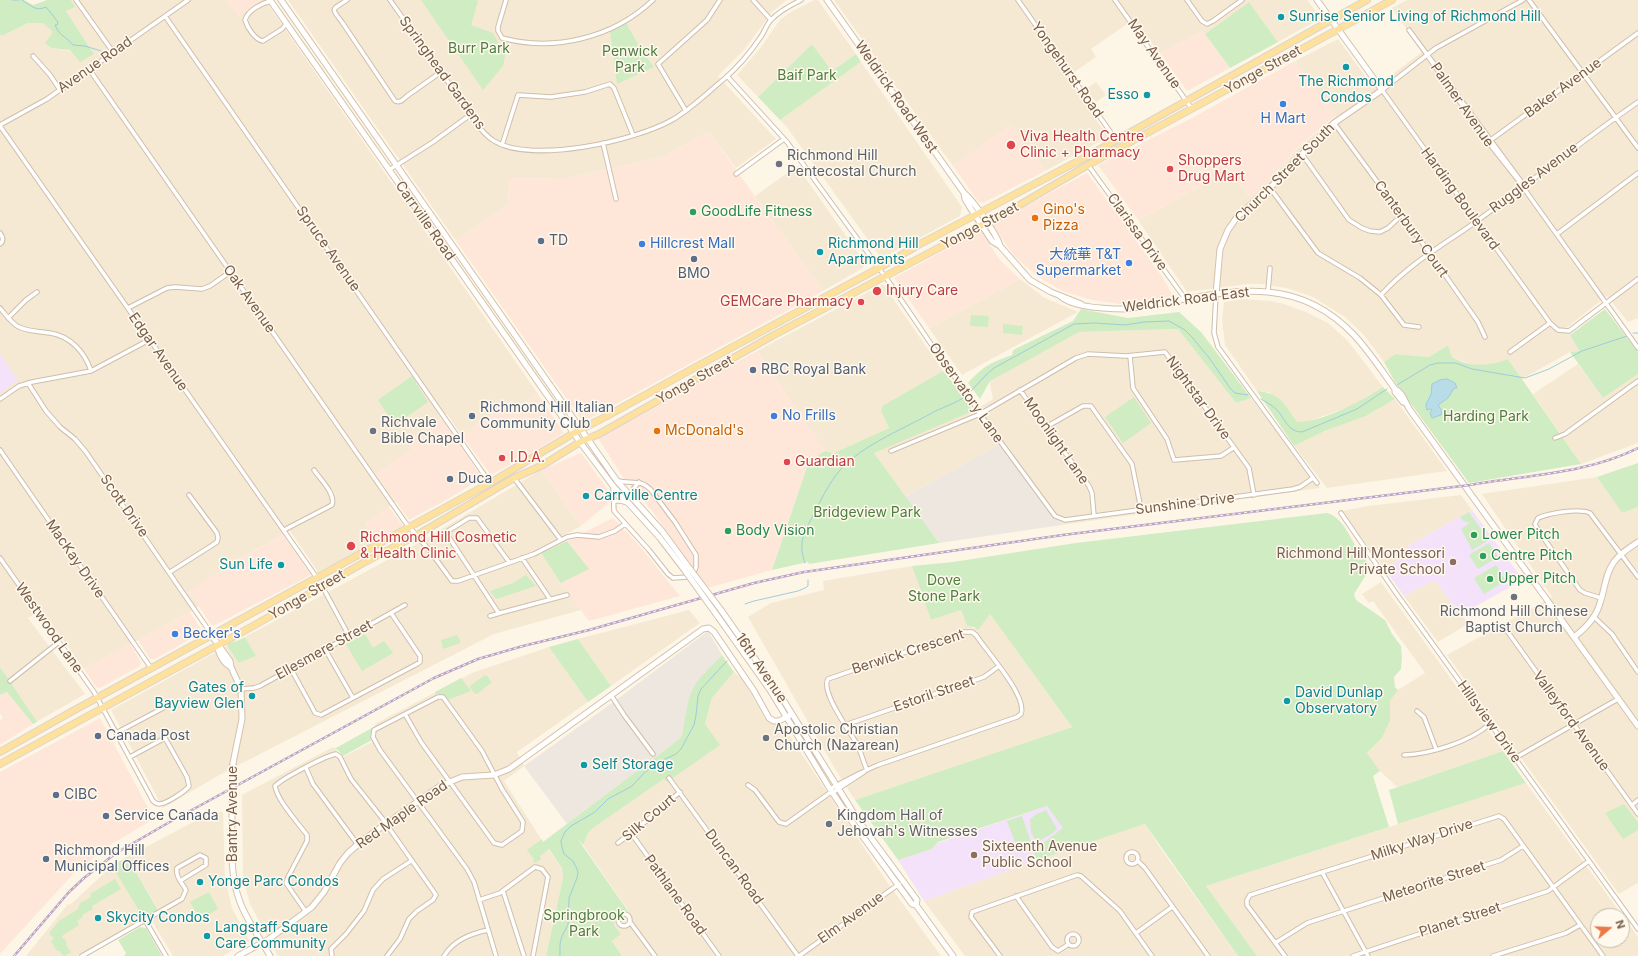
<!DOCTYPE html>
<html>
<head>
<meta charset="utf-8">
<style>
	body { margin:0 }
	#map { position:relative; width:1638px; height:956px; overflow:hidden; background:#fdf6e6; font-family:Inter,sans-serif }
	canvas { display:block }
	.north { position:absolute; left:1590px; top:908px; width:40px; height:40px; box-sizing:border-box; background:#fff9ed; border:1px solid #c9bbab; border-radius:50%; rotate:71deg; font-size:11px; font-weight:700; line-height:16px; text-align:center; color:#785d49 }
	.north::after { content:''; display:block; margin:auto; width:14px; height:18px; background:#ec7846; clip-path:polygon(50% 0,100% 100%,50% 72%,0 100%) }
</style>
</head>
<body>
<div id="map">
<canvas width="1638" height="956"></canvas>
<div class="north">N</div>
</div>
<script>
const ctx = document.querySelector('canvas').getContext('2d');
ctx.lineJoin = 'round';
function paint(path, color) { ctx.fillStyle = color; ctx.fill(path, 'evenodd'); }
function stroke(path, color, width, dash) { ctx.strokeStyle = color; ctx.lineWidth = width; ctx.lineCap = dash ? 'butt' : 'round'; ctx.setLineDash(dash || []); ctx.stroke(path); }
function label(font, color, halo, rows, align = 'center') {
  ctx.font = font + ' Inter,"Noto Sans SC",sans-serif'; ctx.lineWidth = 3; ctx.setLineDash([]); ctx.textBaseline = 'middle'; ctx.strokeStyle = halo; ctx.fillStyle = color; for (const [text, x, y, turn = 0] of rows) {
    ctx.save(); ctx.translate(x, y); ctx.rotate((+turn || 0) * Math.PI / 180); ctx.textAlign = isNaN(turn) ? turn : align; if (halo) ctx.strokeText(text, 0, 0); ctx.fillText(text, 0, 0); ctx.restore();
  }
}
paint(new Path2D(`
	M71 0H227L239 16 261 0H265L538 394 517 408 512 400 462 436 447 414 408 441 413 449 376 474 396 502 365 524 375 543 318 572 290 531 237 560 189 592 199 606 190 612 84 669 41 610 28 618 85 694 33 724 7 692V679L0 667V34L2 36 28 23H43L54 32 45 43 51 48 94 54 66 11 74 7Z
	M288 0H787L772 12 744 50 718 76 776 139 736 168 709 132 663 157 564 179 510 178 508 205 456 241Z
	M814 0H818L856 54 832 71 812 44 758 97 737 75 761 47 780 20 789 13Z
	M834 0H1307L1321 18 1278 42 1249 2 1205 34 1203 31 1160 53 1133 20 1091 49 1096 57 1067 77 1108 137 1045 171 1011 125 953 166Z
	M1407 0H1638V318L1628 322 1607 296 1566 328 1579 351 1570 352 1522 379 1508 359 1495 365 1477 366 1456 359 1452 357 1448 345 1429 357 1395 354 1384 362 1363 334 1345 317 1313 297 1290 289 1264 284H1248L1187 292 1138 220 1230 171 1250 197 1269 180 1298 148 1336 116 1295 61 1338 39 1374 88 1422 52 1392 8Z
	M861 62 962 207 960 216 884 257 879 255 786 126 780 120Z
	M1096 82 1106 95 1096 102 1086 89Z
	M797 166 865 263 863 268 823 291 755 196Z
	M1020 279 1045 298 1078 312 962 375 929 328Z
	M883 284 943 371 882 406 881 411 889 428 834 453 825 451 757 351Z
	M1244 299 1271 301 1284 304 1306 312 1328 323 1348 341 1383 387 1354 405 1306 422H1297L1269 392 1257 391 1225 345 1222 320 1224 302Z
	M1178 329 1236 403 1251 398 1320 488 1062 525 1000 444 905 497 873 452 977 409 993 399 989 380 1079 332Z
	M1578 364 1603 398 1638 374V443L1581 464 1533 394Z
	M1395 399 1447 471 1327 488 1294 446 1325 431 1366 416Z
	M541 470 581 526 530 553 543 555 581 610 494 634 223 773 163 808 111 710 227 646 239 663 255 656 245 637 415 545Z
	M1597 477 1622 513 1638 507V883L1619 894 1447 655 1552 597 1482 494Z
	M1461 495 1472 510 1408 546 1407 556 1384 568 1342 511 1368 506Z
	M912 566 931 620 961 610 967 626 975 628 990 614 1072 727 855 800 835 769 748 617 771 603 824 590 823 581Z
	M1435 580 1460 615 1462 614 1468 624 1438 642 1404 596Z
	M1381 582 1503 751 1397 787 1380 771 1367 753 1382 738 1390 721V701L1398 690 1425 673 1373 601 1369 603 1362 594Z
	M689 610 700 623 611 686 578 639Z
	M549 647 588 702 517 752 524 766 504 781 543 842 562 868 563 878 546 956H278L250 904 243 879 242 795 333 747 343 757 372 742 375 724 472 673Z
	M734 672 742 678 765 719 783 726 887 882 941 956H622L612 941 621 934 614 925 615 917 619 914 628 910 583 845 588 833 593 828 664 779 667 782 719 744 705 725 712 698Z
	M1526 783 1638 937V956H1257L1206 886ZM1598 916H1622V940H1598Z
	M212 812H223L225 878 232 908 249 940 223 956H173L149 916 158 909 127 857Z
	M1145 824 1163 852 1238 956H965L924 901 1035 861Z
	M112 866 143 918 77 956H26L68 904 70 905Z`), '#f5e9d4');
paint(new Path2D(`
	M227 0H261L239 16Z
	M1203 31 1230 68 1187 91 1160 53Z
	M1295 61 1336 115 1298 147 1269 180 1250 197 1230 171 1138 220 1098 165 1192 118Z
	M1011 124 1045 171 983 203 978 201 953 166Z
	M709 132 823 291 583 422 456 241 508 205 510 178 564 179 663 157Z
	M1087 173 1163 278 1173 296 1120 304 1092 300 1062 291 1036 275 1014 256 992 224Z
	M981 230 999 259 1020 279 929 328 894 278Z
	M757 351 825 451 809 461 772 570 707 588 653 512 622 476 598 438Z
	M538 394 564 433 523 458 491 475 462 436 512 400 518 408Z
	M442 418 482 478 448 499 409 520 376 474 413 449 408 441Z
	M581 453 609 491 611 501 581 526 541 470Z
	M389 507 403 526 375 543 365 524Z
	M613 518 638 544 680 596 589 621 561 583 588 569 567 541Z
	M283 535 311 575 215 625H211L189 591 237 560Z
	M190 612 202 631 201 633 155 659H150L138 640Z
	M130 644 141 662 140 666 100 688 96 687 84 669Z
	M7 692 33 724 0 745V720L3 718 0 713V695Z
	M100 718 154 819 110 845 75 872 0 954V772Z`), '#fee7d9');
paint(new Path2D(`
	M1000 444 1062 525 939 543 905 497Z
	M708 631 722 655 709 669 704 673 685 722 682 735 678 740 567 824 524 766 612 703Z`), '#ede7e0');
paint(new Path2D(`
	M0 354 18 380 0 393Z
	M1472 510 1523 580 1460 615 1435 580 1404 596 1384 568 1407 556 1406 551 1408 546Z
	M1047 806 1064 828 1034 850 1035 861 924 901 898 860 932 849 938 843Z`), '#f3e2fa');
paint(new Path2D(`
	M0 0H24L33 5 47 0H71L75 7 66 11 94 54 80 62 70 50 51 48 45 43 53 32 43 23H28L2 36 0 34Z
	M421 0H475L478 1 471 25 493 33 499 44 507 46 503 66 483 90Z
	M1249 2 1278 42 1230 68 1205 34Z
	M626 23 643 53 654 67 617 84 610 31Z
	M812 44 832 71 856 54 861 62 780 120 758 97Z
	M1081 309 1128 318 1179 312 1201 332 1251 398 1236 403 1178 329 1079 332 990 381 980 399 968 383C983 366 992 362 1012 355L1013 350 1073 321Z
	M1605 309 1638 352V374L1603 398 1570 352 1579 351 1570 335Z
	M971 315 989 316 988 327 970 326Z
	M1003 324 1023 326 1022 335 1003 333Z
	M1448 345 1452 357C1470 368 1490 366 1508 359L1581 464 1469 483 1395 382 1384 362 1395 354 1429 357Z
	M943 371 960 391 973 411 874 453 939 543 809 564 808 562 772 570 809 461 825 451 834 453 889 428 881 411 882 406Z
	M412 376 428 402 395 425 378 400Z
	M1383 387 1395 399 1366 416 1325 431 1294 446 1257 391C1281 393 1284 404 1297 422 1323 422 1361 401 1383 387Z
	M1134 397 1151 423 1123 443 1105 417Z
	M1638 463V507L1622 513 1597 477Z
	M1469 512 1489 540 1472 550 1461 529 1470 523 1463 521 1460 517Z
	M1327 513C1341 516 1351 538 1357 549 1361 555 1367 561 1371 567L1354 594 1356 600 1385 620 1392 634 1401 646 1402 658 1401 669 1394 677 1395 687 1398 690 1390 701V721L1382 738 1367 753 1380 771 1373 776 1389 827 1206 886 1257 956H1238L1145 824 1035 861 1034 850 1063 828 1047 806 938 842 932 849 898 860 855 800 1072 727 990 614 978 630 974 627 967 626 961 610 931 620 912 566 953 562 1076 543Z
	M567 541 589 569 561 583 541 553Z
	M1489 543 1498 557 1478 569 1469 555Z
	M1496 565 1506 581 1484 594 1474 578Z
	M526 575 536 586 496 599 490 591 513 583Z
	M365 634 373 648 384 641 393 653 362 671 346 644Z
	M457 635 461 642 460 643 443 649 441 640Z
	M245 637 256 656 239 663 227 646 229 643 237 641Z
	M578 639 611 686 588 702 549 647Z
	M722 655 734 672 712 698 705 724 720 745 667 782 664 779 593 828 588 833 583 845 577 838 628 911 619 914 615 917 614 925 621 934 612 941 622 956H546L563 878 562 868 549 849 540 856 541 859 535 863 533 861 534 859 527 850 542 839 543 842 678 740 682 735C685 722 686 708 690 696 695 679 711 667 722 655Z
	M0 667 37 722 33 724 7 692 0 695Z
	M485 675 487 676 491 681V683L477 694 474 693 470 687 471 685Z
	M461 678 471 691 448 700 443 695 436 694 435 692Z
	M372 728 370 737 372 740 343 756 338 750 334 749Z
	M1503 751 1526 783 1398 824 1389 790Z
	M1624 804 1638 823V830L1623 839 1605 813Z
	M1046 810 1057 829 1053 833 1037 842 1031 833 1030 819 1037 814Z
	M1022 816 1033 848 1019 853 1007 821Z
	M127 857 158 910 143 918 112 866Z
	M115 879 121 889 92 906 93 909 82 915 83 917 77 921 79 925 62 936V937L66 941 67 947 71 952 64 956 59 951H57L51 941 54 939 49 933 59 921 78 909 80 903 91 897 90 894Z
	M209 892 218 909 200 919 190 902Z
	M140 927 146 928 162 956H124L126 953 118 940Z`), '#d0ecc3');
const water = new Path2D(`
	M1447 379 1455 383 1457 388H1454L1448 398 1438 405 1442 411 1441 415 1432 418 1430 413 1432 410 1431 409 1427 410C1424 402 1429 401 1431 394 1432 391 1431 388 1432 384L1440 380Z`);
paint(water, '#b9dde8');
stroke(water, '#9fccda', 1);
stroke(new Path2D(`
	M12 0H19
	M22 0C30 5 36 12 46 7L58 22 57 25H55C60 37 66 36 73 45L85 46 101 51
	M1633 333H1638
	M1397 385 1430 365 1438 363H1456L1472 369 1525 378 1549 369 1582 351 1627 336
	M970 392 986 375 994 368 1074 324 1094 323 1125 325 1144 322 1169 321 1185 330 1192 337 1210 359 1230 388 1235 393 1248 395
	M1261 399C1266 402 1272 405 1277 410 1285 419 1288 432 1302 432L1357 409 1387 389
	M805 563C797 541 805 531 815 512 821 499 828 486 836 475 856 448 901 430 930 414 942 407 956 404 967 395
	M745 604 754 601 798 591 805 588 808 586V580
	M560 956V944L562 936 568 925 569 898 577 878 578 872 576 867 573 861 564 854 562 847 561 841 565 832 571 826 595 812 608 799 632 786 645 772 661 761 676 754 681 749 694 725 696 715 698 696 701 689 727 661`), '#9fccda', 1);
const street = new Path2D(`
	M76 0 113 52
	M347 0C332 10 330 7 342 22L395 101C400 103 403 100 407 96L441 72
	M390 0C411 30 432 59 453 89 462 103 479 132 494 141 532 164 635 141 672 120 691 109 707 93 724 79 738 67 750 53 760 38 764 33 766 25 771 20 779 11 791 5 801 0
	M506 0 498 27V31L502 38C554 52 613 38 653 0
	M753 0 771 20
	M1018 0 1116 140
	M1115 0 1192 109
	M1187 0 1202 21 1207 24 1213 21 1242 0
	M1523 0 1436 48 1382 90 1550 323 1558 330 1569 331 1638 279
	M1529 0 1638 148
	M271 1C262 3 248 10 245 20 247 27 255 40 263 41L282 29 287 23
	M165 16 490 483
	M1409 30 1520 180 1525 190 1638 348
	M33 56 50 75 60 90
	M1429 58 1488 142 1522 185
	M89 69 405 522 430 551 452 581H458L534 554 567 537 577 535 599 537 615 531 625 524
	M727 76 787 142 889 282 950 372 963 386 980 414 1055 516 1065 520 1293 489 1300 487 1313 478
	M686 111 658 64 707 20 720 0
	M1334 123 1429 252 1478 322 1485 337
	M0 125 47 99 188 0
	M0 126 317 578
	M1488 142 1638 33
	M603 143 616 199
	M502 145 518 95 551 97 585 92 610 84 614 88 633 135
	M1302 154 1349 220 1362 228 1370 231 1380 232 1388 228 1402 215
	M1088 165 1186 300
	M389 170 433 142 470 115
	M736 174 784 139
	M1270 188 1318 253 1360 278 1381 295 1404 325 1419 327
	M0 233C3 237 4 241 0 244
	M1557 234 1638 173
	M1268 291 1270 268
	M1216 294 1214 333 1218 347 1317 483
	M1381 295C1410 263 1442 246 1477 221 1531 182 1583 140 1638 102
	M0 308C5 314 10 321 17 326 27 332 39 331 50 333 70 336 85 352 91 371
	M128 308 167 288 175 287 202 289 210 286 230 272
	M8 318 26 300 37 292
	M1510 352 1550 323
	M1130 356 1133 388 1167 439 1174 460 1221 456 1233 448
	M28 383 46 411 60 427 75 439 86 452 212 635
	M1020 390 1089 486 1092 493 1094 516
	M0 399 19 386 32 382 91 371 149 340
	M1046 427 1083 406H1091L1132 464 1141 509
	M1555 438 1565 434 1638 381
	M0 450 151 668
	M891 451 980 414 1076 358 1088 354 1126 356 1165 352 1249 468 1254 495
	M514 478 561 540
	M613 487 614 511 649 550 668 574 673 578 688 577 694 572 696 567V555L675 522 651 490C641 479 632 484 618 481
	M615 501H621L627 503
	M636 501 634 488 639 482
	M1341 513 1396 593 1638 929
	M284 530 332 505C336 494 320 479 314 470
	M0 558 94 692 153 801C156 803 156 804 159 804 166 804 186 791 189 786L187 777 165 738 130 757
	M522 558 550 599
	M509 562 477 518H469L448 531V536L450 539 498 612 500 613 567 595
	M170 572 211 546 217 542 218 538 217 533 189 495
	M322 586 349 636
	M1601 598 1585 593 1580 590 1538 530 1535 524 1538 518C1549 513 1579 508 1590 513L1638 577
	M490 616 500 613
	M1594 617 1612 634 1638 672
	M1505 628 1638 814
	M325 649 353 698
	M291 669 313 709 315 713 321 715 417 664 420 662V656L391 613
	M10 681 59 642
	M241 689 254 688 260 686 405 605
	M611 695 624 715 653 754
	M1417 711 1424 717 1436 749
	M405 714 421 742 494 843 502 845 522 831 523 822 502 789 482 751 443 697H438L374 730 373 737 380 750 467 869 474 882 496 956
	M845 725 984 677 999 666
	M116 733 165 707
	M1404 755C1431 754 1469 742 1490 724
	M1515 758 1618 699
	M306 768 313 784 358 845
	M669 778 798 956
	M748 785 755 790 779 822 786 824 831 792
	M830 789C846 780 861 772 878 765L1017 717 1021 714C1028 696 986 651 976 635L972 632H963L828 679C820 691 850 732 857 744 861 752 863 761 867 770
	M832 793 864 772
	M1632 805 1638 800
	M631 833 719 956
	M618 843 660 810 664 805 680 792
	M1126 858a6 6 0 1 1 12 0a6 6 0 1 1-12 0Z
	M1138 861 1145 868 1208 956
	M1322 872 1368 956
	M503 891 524 956
	M1016 896 1052 947 1058 951 1069 944
	M479 900 500 893 535 867 542 869 548 877 547 882 533 956
	M306 912 286 883 288 877 307 841V835C298 823 277 800 275 786 283 778 325 756 336 754L340 757 351 779 382 818 436 895 433 900 417 911 409 919 400 939 387 956
	M618 920a6 6 0 1 1 12 0a6 6 0 1 1-12 0Z
	M145 920 166 956
	M630 922 655 956
	M1136 933 1172 907
	M1067 940a6 6 0 1 1 12 0a6 6 0 1 1-12 0Z
	M1275 943 1307 923 1501 860 1523 846
	M82 956 182 899 186 890C182 883 175 876 177 868L200 855 206 858V865L180 881
	M332 956 331 949 346 934 364 911 373 890 383 879 411 861
	M444 956C454 940 470 934 488 930
	M799 956 899 884
	M1000 956 971 917 972 912 1077 875 1081 876 1120 911 1152 956
	M1285 956 1247 905V900L1250 895 1499 816 1504 819 1603 956
	M1353 956 1548 891 1589 861
	M1493 956 1566 933 1580 925`);
const secondary = new Path2D(`
	M270 0 580 442 613 486 660 538 683 568
	M281 0 617 481 662 531 687 565
	M827 0 964 193C973 200 998 236 1000 246
	M964 193 965 199 971 209 992 241 1000 246 1030 280 1051 292 1081 304
	M1216 294 1220 249 1228 230 1237 217 1270 188 1309 147 1334 123 1382 90 1317 0
	M1060 296C1073 308 1110 309 1127 309 1210 298 1287 264 1354 335 1369 351 1382 371 1395 389 1403 392 1405 403 1410 410L1638 726
	M1395 389V392L1403 402
	M721 610 779 693 858 820 917 900 916 905
	M716 614 770 690 830 789 850 819 912 904 916 905 953 956
	M212 636 230 661 231 667 241 689 242 719 233 763
	M1574 637C1586 628 1596 618 1600 603 1605 589 1605 574 1614 562 1620 553 1629 548 1638 542
	M217 645C219 654 223 663 231 667
	M232 811C232 841 229 873 240 902 247 921 260 938 270 956
	M238 956 269 939 312 907 324 892 340 863 348 853 363 840 440 786 462 777 494 775 509 769 703 629 709 628 714 632 754 691 769 718 774 721H779L792 714`);
const primary = new Path2D(`
	M0 752 71 712 490 483 574 433 607 416 703 363 879 268 920 244 1086 157 1367 0
	M0 764 253 626 363 563 417 535 514 478 543 465 580 442 599 434 772 336 1016 207 1088 165 1392 0`);
stroke(street, '#cfbeab', 5.5);
stroke(secondary, '#d5c1ab', 7);
stroke(primary, '#dcd5d0', 8);
stroke(street, '#fff', 3.5);
stroke(secondary, '#fff', 5);
stroke(primary, '#fee19c', 6);
const rail = new Path2D(`
	M14 956 69 892 84 878 116 853 168 823 434 678 478 659 523 646 589 630 754 583 804 572 1063 535 1470 485C1526 475 1586 474 1638 448`);
stroke(rail, '#baa3c8', 2.5);
stroke(rail, '#fff9ed', 1, [3]);
const secondaryBridge = new Path2D(`
	M687 565 721 610
	M683 568 716 614
	M232 811 233 763`);
stroke(secondaryBridge, '#d5c1ab', 7, []);
stroke(secondaryBridge, '#fff', 5);
for (const [x, y, r, color] of [
	[1281,17,4,"#0f9aa8"],
	[1346,67,4,"#0f9aa8"],
	[1147,95,4,"#0f9aa8"],
	[1283,104,4,"#3f7fe0"],
	[1011,145,5,"#e0444e"],
	[779,164,4,"#6b7280"],
	[1170,169,4,"#e0444e"],
	[693,212,4,"#2e9e5b"],
	[1035,218,4,"#e8710a"],
	[541,241,4,"#5c6f8a"],
	[642,244,4,"#3f7fe0"],
	[820,252,4,"#0f9aa8"],
	[694,259,4,"#5c6f8a"],
	[1129,263,4,"#3f7fe0"],
	[877,291,5,"#e0444e"],
	[861,302,4,"#e0444e"],
	[753,370,4,"#5c6f8a"],
	[472,416,4,"#5c6f8a"],
	[774,416,4,"#3f7fe0"],
	[373,431,4,"#6b7280"],
	[657,431,4,"#e8710a"],
	[502,458,4,"#e0444e"],
	[787,462,4,"#e0444e"],
	[450,479,4,"#5c6f8a"],
	[586,496,4,"#0f9aa8"],
	[728,531,4,"#2e9e5b"],
	[1474,535,4,"#2e9e5b"],
	[351,546,5,"#e0444e"],
	[1483,556,4,"#2e9e5b"],
	[1453,562,4,"#8d6e63"],
	[281,565,4,"#0f9aa8"],
	[1490,579,4,"#2e9e5b"],
	[1514,597,4,"#6b7280"],
	[175,634,4,"#3f7fe0"],
	[252,696,4,"#0f9aa8"],
	[1287,701,4,"#0f9aa8"],
	[98,736,4,"#5c6f8a"],
	[766,738,4,"#6b7280"],
	[584,765,4,"#0f9aa8"],
	[56,795,4,"#5c6f8a"],
	[106,816,4,"#5c6f8a"],
	[829,824,4,"#6b7280"],
	[974,855,4,"#8d6e63"],
	[46,859,4,"#5c6f8a"],
	[200,882,4,"#0f9aa8"],
	[98,918,4,"#0f9aa8"],
	[207,936,4,"#0f9aa8"]
]) { const dot = new Path2D(); dot.arc(x, y, r, 0, 2 * Math.PI); ctx.fillStyle = color; ctx.fill(dot); stroke(dot, '#fff9ed', 1.5); }
label('14px', '#0d838f', '#fff9ed', [
	["Sunrise Senior Living of Richmond Hill",1289,17],
	["The Richmond",1346,82,"center"],
	["Condos",1346,98,"center"],
	["Esso",1139,95,"right"],
	["Richmond Hill",828,244],
	["Apartments",828,260],
	["Carrville Centre",594,496],
	["Sun Life",273,565,"right"],
	["Gates of",244,688,"right"],
	["Bayview Glen",244,704,"right"],
	["David Dunlap",1295,693],
	["Observatory",1295,709],
	["Self Storage",592,765],
	["Yonge Parc Condos",208,882],
	["Skycity Condos",106,918],
	["Langstaff Square",215,928],
	["Care Community",215,944]
], 'left');
label('14px', '#4d7e40', '#fff9ed', [
	["Burr Park",479,49],
	["Penwick",630,52],
	["Park",630,68],
	["Baif Park",807,76],
	["Harding Park",1486,417],
	["Bridgeview Park",867,513],
	["Dove",944,581],
	["Stone Park",944,597],
	["Springbrook",584,916],
	["Park",584,932]
]);
label('14px', '#785d49', '#fff9ed', [
	["May Avenue",1154,54,55],
	["Avenue Road",95,65,-35],
	["Yongehurst Road",1067,70,55],
	["Yonge Street",1263,70,-29],
	["Springhead Gardens",442,73,54],
	["Baker Avenue",1563,88,-36],
	["Weldrick Road West",896,97,55],
	["Palmer Avenue",1462,105,55],
	["Church Street South",1285,173,-45],
	["Ruggles Avenue",1534,178,-37],
	["Harding Boulevard",1460,199,54],
	["Carrville Road",425,221,55],
	["Yonge Street",980,226,-28],
	["Canterbury Court",1411,229,54],
	["Clarissa Drive",1137,232,54],
	["Spruce Avenue",328,249,55],
	["Oak Avenue",249,299,55],
	["Weldrick Road East",1186,300,-7],
	["Edgar Avenue",158,352,55],
	["Yonge Street",695,380,-29],
	["Observatory Lane",966,393,55],
	["Nightstar Drive",1198,398,54],
	["Moonlight Lane",1056,441,55],
	["Sunshine Drive",1185,504,-7],
	["Scott Drive",124,506,55],
	["MacKay Drive",75,559,55],
	["Yonge Street",307,595,-30],
	["Westwood Lane",49,628,55],
	["Ellesmere Street",324,650,-29],
	["Berwick Crescent",908,652,-18],
	["16th Avenue",761,668,56],
	["Estoril Street",934,694,-19],
	["Valleyford Avenue",1571,721,54],
	["Hillsview Drive",1489,722,54],
	["Bantry Avenue",233,814,-90],
	["Red Maple Road",402,815,-35],
	["Silk Court",649,818,-40],
	["Milky Way Drive",1422,840,-18],
	["Duncan Road",734,867,54],
	["Meteorite Street",1434,882,-18],
	["Pathlane Road",675,895,54],
	["Elm Avenue",851,918,-36],
	["Planet Street",1460,920,-18]
]);
label('14px', '#366cbe', '#fff9ed', [
	["H Mart",1283,119,"center"],
	["Hillcrest Mall",650,244],
	["大統華 T&T",1121,255,"right"],
	["Supermarket",1121,271,"right"],
	["No Frills",782,416],
	["Becker's",183,634]
], 'left');
label('14px', '#be3a42', '#fff9ed', [
	["Viva Health Centre",1020,137],
	["Clinic + Pharmacy",1020,153],
	["Shoppers",1178,161],
	["Drug Mart",1178,177],
	["Injury Care",886,291],
	["GEMCare Pharmacy",853,302,"right"],
	["I.D.A.",510,458],
	["Guardian",795,462],
	["Richmond Hill Cosmetic",360,538],
	["& Health Clinic",360,554]
], 'left');
label('14px', '#5b616d', '#fff9ed', [
	["Richmond Hill",787,156],
	["Pentecostal Church",787,172],
	["Richvale",381,423],
	["Bible Chapel",381,439],
	["Richmond Hill Chinese",1514,612,"center"],
	["Baptist Church",1514,628,"center"],
	["Apostolic Christian",774,730],
	["Church (Nazarean)",774,746],
	["Kingdom Hall of",837,816],
	["Jehovah's Witnesses",837,832]
], 'left');
label('14px', '#c56008', '#fff9ed', [
	["Gino's",1043,210],
	["Pizza",1043,226],
	["McDonald's",665,431]
], 'left');
label('14px', '#27864d', '#fff9ed', [
	["GoodLife Fitness",701,212],
	["Body Vision",736,531],
	["Lower Pitch",1482,535],
	["Centre Pitch",1491,556],
	["Upper Pitch",1498,579]
], 'left');
label('14px', '#4e5e75', '#fff9ed', [
	["TD",549,241],
	["BMO",694,274,"center"],
	["RBC Royal Bank",761,370],
	["Richmond Hill Italian",480,408],
	["Community Club",480,424],
	["Duca",458,479],
	["Canada Post",106,736],
	["CIBC",64,795],
	["Service Canada",114,816],
	["Richmond Hill",54,851],
	["Municipal Offices",54,867]
], 'left');
label('14px', '#785e54', '#fff9ed', [
	["Richmond Hill Montessori",1445,554],
	["Private School",1445,570],
	["Sixteenth Avenue",982,847,"left"],
	["Public School",982,863,"left"]
], 'right');
</script>
</body>
</html>
